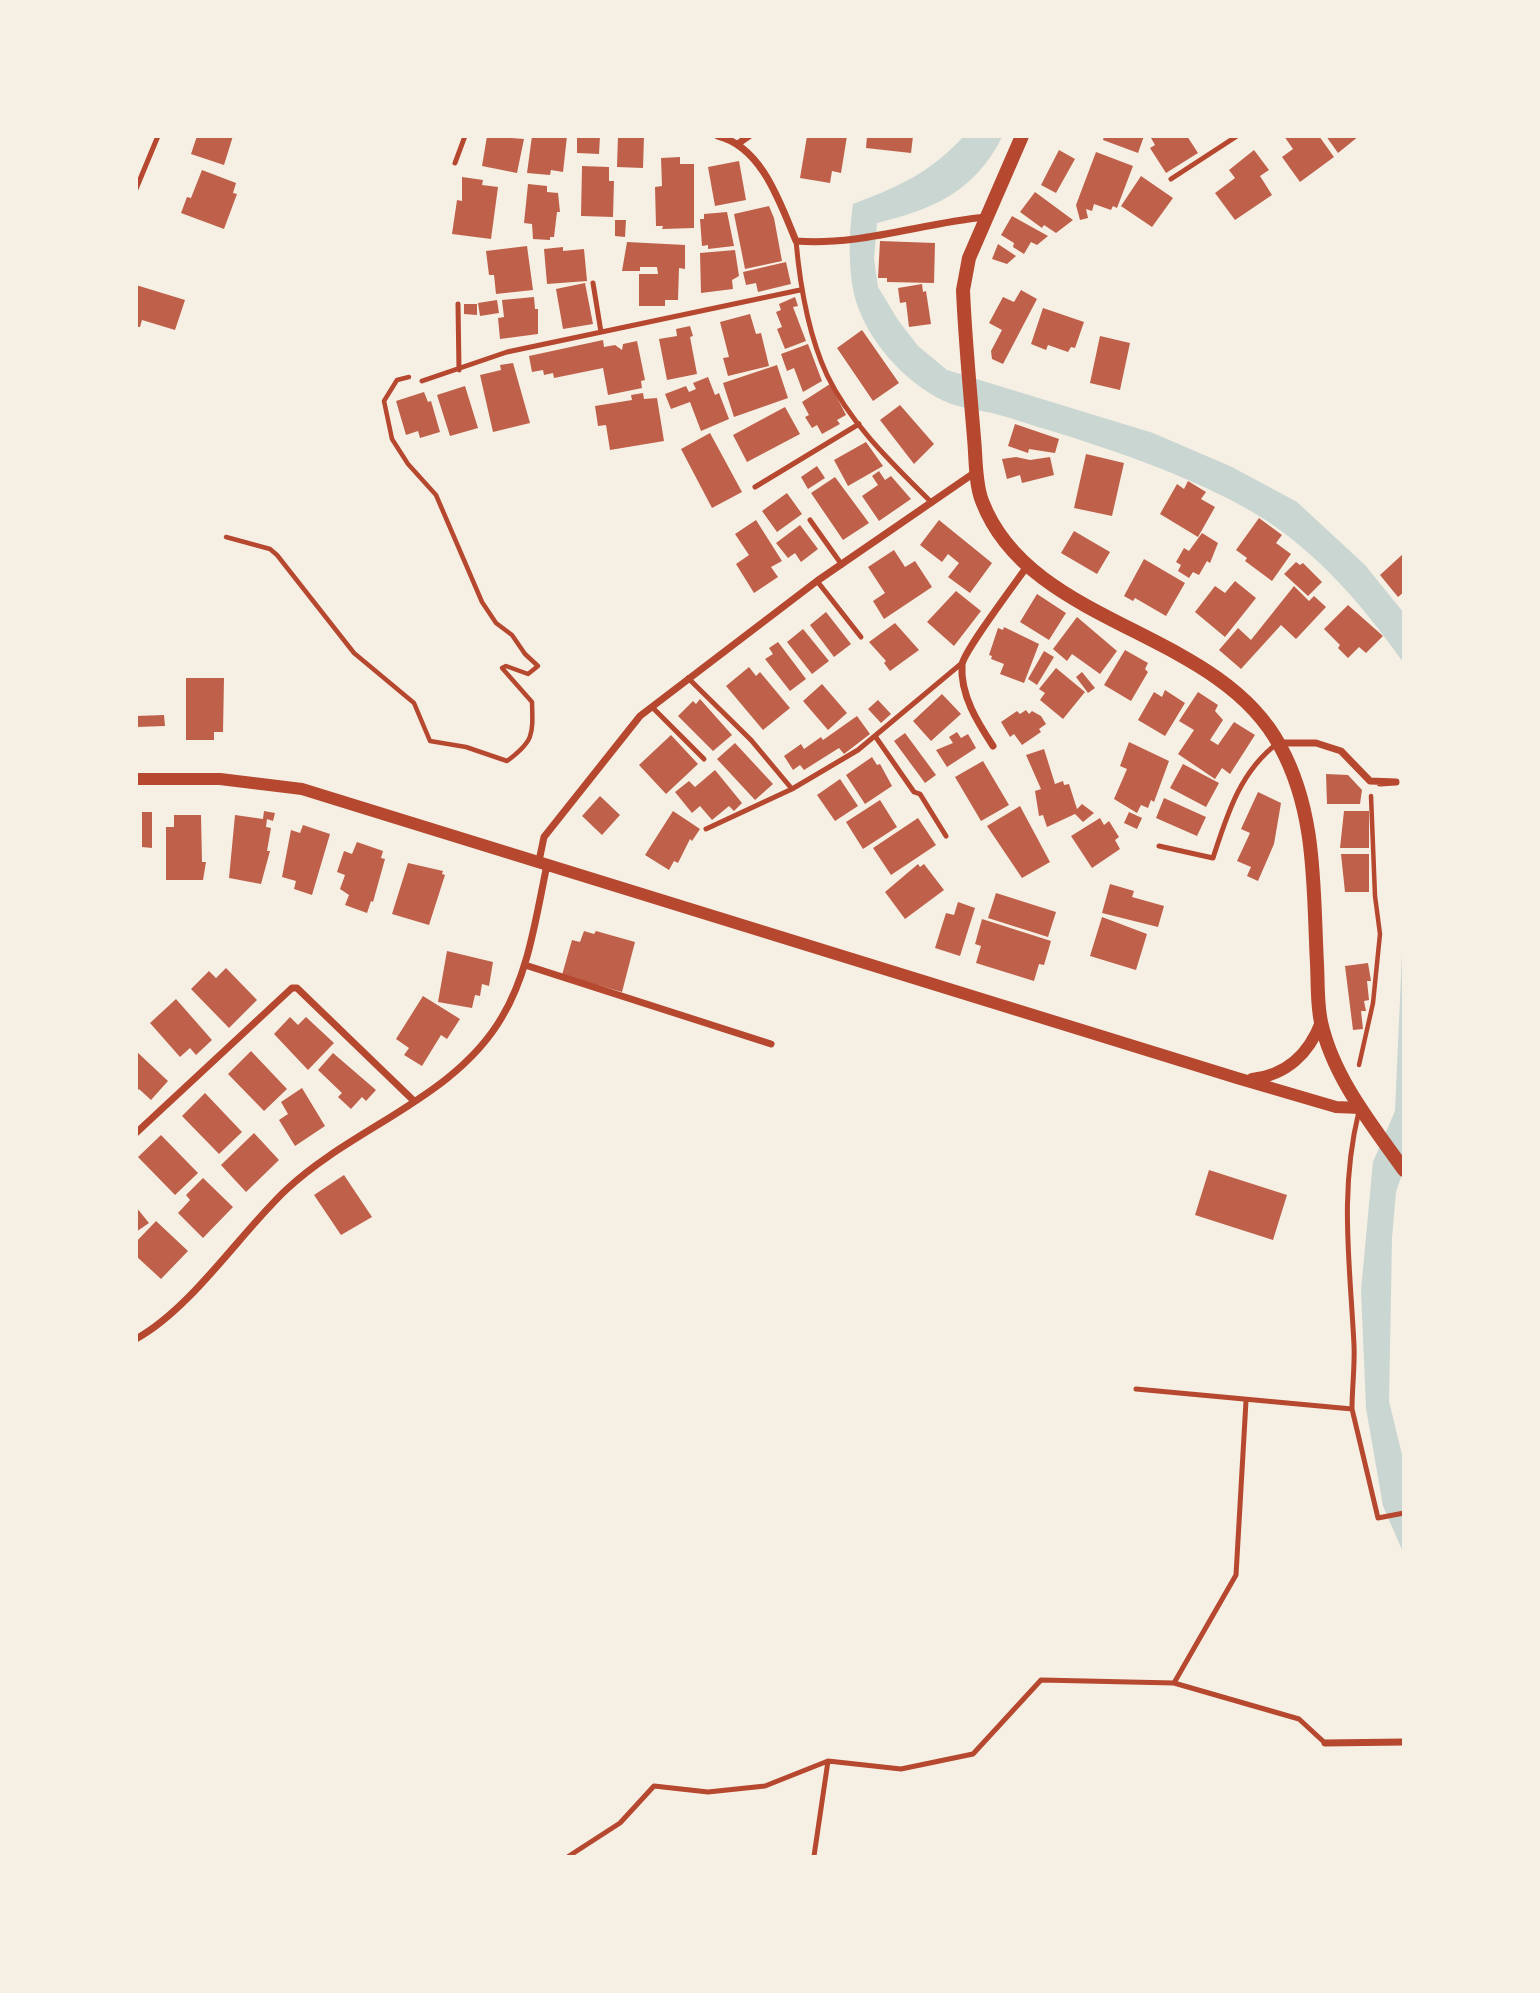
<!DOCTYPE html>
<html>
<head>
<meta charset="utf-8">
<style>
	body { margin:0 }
	#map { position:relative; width:1540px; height:1993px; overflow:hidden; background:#f6efe4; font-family:Jost,sans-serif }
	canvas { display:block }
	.frame { position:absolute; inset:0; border:138px solid #f6efe4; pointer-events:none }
</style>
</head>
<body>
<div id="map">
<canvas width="1540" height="1993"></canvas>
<div class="frame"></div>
</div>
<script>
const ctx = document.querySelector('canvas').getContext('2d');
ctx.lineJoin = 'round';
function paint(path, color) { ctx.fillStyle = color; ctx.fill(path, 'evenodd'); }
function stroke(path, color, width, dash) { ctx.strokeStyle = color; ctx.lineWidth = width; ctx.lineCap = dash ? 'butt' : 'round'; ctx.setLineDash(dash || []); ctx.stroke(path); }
paint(new Path2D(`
	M963 137H1002C975 191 934 209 877 223L874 259 878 287 898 320 918 346 947 370 1153 433 1232 467 1297 502 1365 565 1403 612V662C1359 600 1308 541 1240 505 1181 473 1115 451 1052 431 1033 426 1015 419 996 414 979 410 960 408 944 401 904 382 865 339 854 294 848 266 849 233 853 204 898 187 930 173 963 137Z
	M1403 932 1404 1169 1396 1192 1392 1238 1389 1401 1403 1459V1552L1383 1506 1366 1408 1361 1290 1373 1162 1395 1111Z`), '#c9d6d2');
paint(new Path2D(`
	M197 136H233L224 165 191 154Z
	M487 136 524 139 517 173 482 166Z
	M532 136H567L563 172 551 170 550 175 527 173Z
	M577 136H600L599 154 577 153Z
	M618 136H644L643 168 617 167Z
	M807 136H847L841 173 832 171 830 183 800 178Z
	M867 136H913L911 153 866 148Z
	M1104 136H1144L1138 153 1103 140Z
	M1154 136H1187L1198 153 1166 173 1150 148 1155 145 1151 138Z
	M1284 136H1319L1334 157 1300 182 1282 157 1293 149Z
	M1326 136H1359L1338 153Z
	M1059 150 1075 159 1056 193 1041 185Z
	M1254 150 1269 170 1260 176 1272 195 1235 220 1215 193 1235 178 1229 170Z
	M1096 152 1133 166 1117 208 1113 206 1111 210 1094 204 1092 211 1086 209 1088 218 1080 220 1076 205Z
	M680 157V164H694V228L662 229 663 226H656L655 187 662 186 661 158Z
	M739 161 746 200 715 206 708 167Z
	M582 166 609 167V181H614L613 217 581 216Z
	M202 170 236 183 233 193 237 194 224 229 181 213 187 197 191 198Z
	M1141 176 1173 198 1152 227 1121 206Z
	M462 177 483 180 482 185 498 187 491 239 452 234 457 200 462 201Z
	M528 184 547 186V192L558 193 560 212H557L554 237H550V240L533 239 532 224 524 223Z
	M1035 192 1073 220 1056 233 1044 225 1042 228 1020 212Z
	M769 206 774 218 782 261 745 269 734 214Z
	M727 212 734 246 708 249V245L702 246 700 219H704V214Z
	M1012 216 1048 236 1037 245 1031 242 1024 254 1013 247 1014 243 1001 235Z
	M615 220H626L625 237 615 236Z
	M880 241 935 243 934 283 887 282V278H878Z
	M627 242 685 245V269L679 268 678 300H665V306H639V274H658L657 267H640V271H622Z
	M998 244 1016 256 1007 264 992 259Z
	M527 246 533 290 496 294 494 275H489L486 251Z
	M563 247V251L584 249 587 281 547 284 544 249Z
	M735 250 739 276 732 280 733 289 701 293 700 253Z
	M786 262 791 284 758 292 756 283 746 285 743 272Z
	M585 283 593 324 563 329 556 289Z
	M922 284 923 292 926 291 931 324 909 327 906 302 900 303 898 288Z
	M136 285 185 300 175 330 142 320 140 327H136Z
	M1021 290 1037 299 1003 364 992 359 991 351 1002 330 989 323 1003 297 1014 302Z
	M534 297 535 309H538V334L500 339 498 318 504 317 502 300Z
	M795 297 798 306 793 307 806 341 785 349 777 329 782 327 776 312 781 310 779 304Z
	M497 300 499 313 480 316 478 303Z
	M464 304H477V315L464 314Z
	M1043 308 1084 322 1075 348 1071 347 1068 352 1048 345 1046 350 1031 344Z
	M750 314 756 334 761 333 769 366 728 376 723 358 729 357 720 322Z
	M690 326 693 336 690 337 697 374 667 380 659 339 677 336 676 329Z
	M862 330 899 383 873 401 837 348Z
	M1100 336 1130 343 1120 390 1090 383Z
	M603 340 604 347 615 345 622 350 623 344 637 341 645 380 641 381 642 388 608 395 603 368 554 378 553 373 544 375 543 370 532 372 529 356Z
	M808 344 822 381 803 392 794 368 787 371 781 354Z
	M513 363 530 423 493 432 480 375 501 370 500 365Z
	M777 365 788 398 734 417 723 383Z
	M708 377 715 395 719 393 729 419 701 431 690 402 671 409 665 394 686 386 689 392 696 389 693 383Z
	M830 384 846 415 837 420 840 424 822 434 817 425 812 428 805 417 809 415 802 402Z
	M465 386 478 428 450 436 437 395Z
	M424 392 428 402 431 401 440 432 420 438 418 431 406 435 396 401Z
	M643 393 644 399 657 398 664 441 610 450 606 425 598 426 595 406 632 400 631 395Z
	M900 405 934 444 914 464 880 420Z
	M785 407 800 434 747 462 733 435Z
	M1015 424 1059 439 1055 453 1029 449 1028 453 1008 446Z
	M710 433 742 492 712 508 681 449Z
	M866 442 883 466 848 486 834 460Z
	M1086 454 1124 463 1112 516 1074 508Z
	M1016 457 1030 460 1050 457 1054 475 1022 483 1020 475 1007 479 1002 459Z
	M817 466 825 478 808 489 801 477Z
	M879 471 885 480 891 476 911 499 879 521 862 496 878 485 872 476Z
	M835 477 869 523 843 540 811 493Z
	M1188 481 1206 492 1201 499 1215 507 1198 537 1160 514 1177 484 1184 489Z
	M787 493 802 514 777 532 762 511Z
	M1259 518 1282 535 1276 543 1291 554 1272 581 1245 561 1247 558 1236 550Z
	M756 520 782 561 771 567 778 577 754 593 736 564 749 555 735 534Z
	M939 520 992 563 970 593 948 577 959 563 948 554 942 562 920 545Z
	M800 525 818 549 801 562 795 553 788 558 776 543Z
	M1074 531 1110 552 1097 574 1061 553Z
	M1202 533 1218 543 1210 563 1207 561 1199 575 1193 572 1189 578 1178 571 1181 565 1176 562 1184 548 1189 551Z
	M894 550 905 567 915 561 932 587 884 619 873 601 885 593 868 567Z
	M1404 553V592L1398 597 1380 575Z
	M1144 559 1185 583 1166 616 1135 598 1133 601 1124 596Z
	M1296 562 1300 565 1303 563 1322 582 1308 596 1284 574Z
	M1235 581 1256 598 1225 637 1195 612 1215 586 1225 593Z
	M1294 586 1309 601 1314 596 1326 607 1296 639 1281 625 1241 669 1219 650 1238 628 1251 640Z
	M956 591 981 611 954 646 927 622Z
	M1037 594 1066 613 1049 640 1020 622Z
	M1348 605 1383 636 1366 653 1359 647 1348 658 1338 648 1340 645 1324 629Z
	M826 612 851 644 834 657 810 625Z
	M1077 617 1117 651 1100 674 1072 654 1067 661 1053 649Z
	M895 623 919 650 890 671 884 663 886 661 869 642Z
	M1004 627 1039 644 1024 683 1000 674 1004 664 991 659 992 656 989 655 998 628 1003 630Z
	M803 629 829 661 812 674 787 642Z
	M778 642 806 679 790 691 765 659 773 654 769 648Z
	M1125 650 1148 663 1145 669 1148 672 1131 701 1104 685Z
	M1044 651 1054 657 1037 685 1028 679Z
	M749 667 756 676 760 672 790 708 763 730 726 686Z
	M1056 668 1085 692 1063 719 1040 700 1045 693 1039 689Z
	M1082 672 1095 688 1088 693 1076 677Z
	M186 678H224L223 732H214V740H186Z
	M822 684 847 713 828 730 803 701Z
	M1165 690 1185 703 1165 736 1138 720 1154 692 1162 697Z
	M1198 692 1218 705 1215 711 1223 720 1210 740 1218 745 1234 722 1255 735 1230 774 1222 768 1215 779 1178 754 1194 730 1179 721Z
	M942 694 961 714 931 741 913 721Z
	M700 699 732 735 713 751 678 716 693 701 696 704Z
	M878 700 891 714 881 723 868 709Z
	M1026 710 1029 714 1032 711 1041 716 1046 724 1039 729 1041 732 1022 745 1014 734 1010 737 1001 722 1017 711 1020 714Z
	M164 715 165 726 136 727V716Z
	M857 716 870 734 844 754 839 748 804 770 800 765 793 770 784 756 801 744 804 749 821 737 823 740Z
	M957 732 961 738 968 734 976 748 947 767 936 750 953 743 949 737Z
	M905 733 936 775 925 783 894 741Z
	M671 735 698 764 666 794 639 765Z
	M1129 742 1169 761 1154 802 1151 800 1148 808 1141 805 1137 813 1114 799 1127 769 1120 766Z
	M735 743 773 784 755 800 717 759Z
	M1044 749 1055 784 1063 781 1064 785 1069 784 1077 809 1082 804 1094 813 1083 822 1075 814 1047 827 1043 815 1039 816 1035 791 1041 789 1026 755Z
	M872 757 877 765 880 764 892 786 865 804 846 775Z
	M983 761 1009 805 981 821 955 777Z
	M1183 764 1219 783 1206 807 1170 788Z
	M715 770 742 803 734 811 729 806 712 820 700 806 692 813 675 792 689 781 695 787Z
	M1326 774 1348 775 1362 790 1360 804H1327Z
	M840 779 858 806 835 821 817 795Z
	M1258 792 1281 803 1274 844 1258 881 1247 876 1251 867 1237 861 1250 833 1241 829Z
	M600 796 620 815 602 835 582 816Z
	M1164 798 1206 817 1197 836 1156 818Z
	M880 800 897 827 863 849 846 822Z
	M1020 806 1050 862 1022 878 987 826Z
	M264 811 275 813 273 821 267 819 266 827 271 828 267 851H270L261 884 229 878 235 815 263 819Z
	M673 811 700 829 692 841 690 839 678 863 674 861 669 870 645 855Z
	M1344 811H1369V848H1340Z
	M142 812H152V848L142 847Z
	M1129 812 1142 818 1137 829 1124 823Z
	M174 815H201L202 862H206L203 880H166V827H174Z
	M918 818 936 845 891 875 873 848Z
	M1100 818 1104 825 1109 821 1119 837 1115 840 1120 849 1092 868 1071 836Z
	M303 825 330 834 312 895 294 889 296 881 282 877 291 830 300 833Z
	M357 842 383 851 381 858 385 859 373 902 371 901 367 913 345 905 349 895 340 889 345 875 337 872 344 851 352 854Z
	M1341 854H1369V892H1345Z
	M408 863 443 871 442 874 445 875 429 925 392 914Z
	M918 864 920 867 924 864 944 890 905 919 885 892Z
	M1110 884 1134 891 1132 897 1164 906 1158 927 1102 913Z
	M996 893 1056 912 1048 937 988 918Z
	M958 902 975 908 960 956 935 948 946 913 954 915Z
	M1102 917 1147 934 1136 970 1090 956Z
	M982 919 1051 941 1044 965 1039 964 1034 981 976 963 981 946 975 944Z
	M584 931 594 934 596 931 635 942 622 992 562 975 572 940 580 942Z
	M447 951 493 962 489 986 482 984 480 996 475 995 472 1008 438 1002Z
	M1368 963 1371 981H1367L1369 1000 1364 1001 1366 1011H1361L1363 1029 1353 1030 1345 966Z
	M226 968 257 1000 229 1028 191 989 209 971 216 978Z
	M423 996 460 1019 447 1039 441 1035 422 1066 404 1055 409 1048 396 1039Z
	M176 999 212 1040 196 1055 190 1048 180 1057 150 1023Z
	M290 1017 298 1025 306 1017 334 1043 308 1070 274 1034Z
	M136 1051 168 1081 151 1100 139 1089 136 1092Z
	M251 1051 287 1089 264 1111 228 1074Z
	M333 1053 376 1090 366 1101 362 1097 351 1109 338 1097 342 1093 318 1070Z
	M302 1088 325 1126 295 1146 279 1120 288 1114 281 1102Z
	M205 1093 242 1132 219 1154 182 1116Z
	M254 1133 279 1160 246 1192 221 1165Z
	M161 1135 198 1173 175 1195 138 1157Z
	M1209 1170 1287 1195 1273 1240 1195 1215Z
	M344 1175 372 1217 341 1235 314 1195Z
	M203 1178 233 1207 203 1238 178 1213 190 1200 186 1195Z
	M136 1207 149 1223 136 1232Z
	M156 1221 188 1251 161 1279 136 1256V1242Z`), '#bf614a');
stroke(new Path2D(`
	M226 537 270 549 277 555 354 653 414 703 430 741 466 747 507 761C534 741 533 735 532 702L502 668 506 666 528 674 538 666 525 654 512 635 496 623 482 602 436 495 408 464 392 439 384 401 397 380 409 377
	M1359 1065 1373 1003 1380 934 1375 896 1371 796`), '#b5482f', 4.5);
stroke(new Path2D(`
	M455 163 465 136
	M1171 179 1237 136
	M136 189 158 136
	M796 241C800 286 808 334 827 375 851 425 894 465 932 503
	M593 283 601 332
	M458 304 459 370
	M422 381 507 352 800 290
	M755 487 859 424
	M810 520 842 565
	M817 581 861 637
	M688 678 751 740 792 789 858 750 962 663
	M652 707 704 759
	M875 736 914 792 920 794 946 836
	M706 829 792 789
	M1159 846 1213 858C1227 815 1240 771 1278 743
	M1136 1389 1352 1409 1378 1518 1404 1513
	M1352 1409C1352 1388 1355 1366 1354 1345 1350 1263 1339 1192 1359 1111
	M1174 1683 1236 1575 1246 1401
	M569 1856 620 1823 654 1786 708 1792 765 1786 828 1761 901 1769 973 1754 1041 1680 1174 1683 1299 1719 1325 1743
	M814 1856 828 1761`), '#b5482f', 5);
stroke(new Path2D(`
	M718 136C762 147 780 203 796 241 860 246 922 223 986 217
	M739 143 749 136
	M1280 743H1316L1341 751 1370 781 1396 782 1380 783
	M993 746C978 723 960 695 962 665 963 652 1017 581 1028 565
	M539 861 544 837 640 716 817 581 977 471
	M525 965 771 1044
	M136 1133 292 988H297L414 1101
	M136 1339C192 1308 240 1233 287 1189 353 1127 455 1098 502 1017 529 972 536 916 547 865
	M1325 1743 1404 1742`), '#b5482f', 7);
stroke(new Path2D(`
	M136 779H220L302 789 1237 1078 1336 1107 1360 1108
	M1252 1079C1286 1075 1309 1054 1321 1022`), '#b5482f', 12);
stroke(new Path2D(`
	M1022 136 969 258 963 290C965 339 970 389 974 438 976 458 975 483 982 501 1030 627 1217 628 1280 746 1317 813 1313 889 1317 964 1318 983 1317 1004 1321 1022 1333 1077 1372 1125 1404 1170`), '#b5482f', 14);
</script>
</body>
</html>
